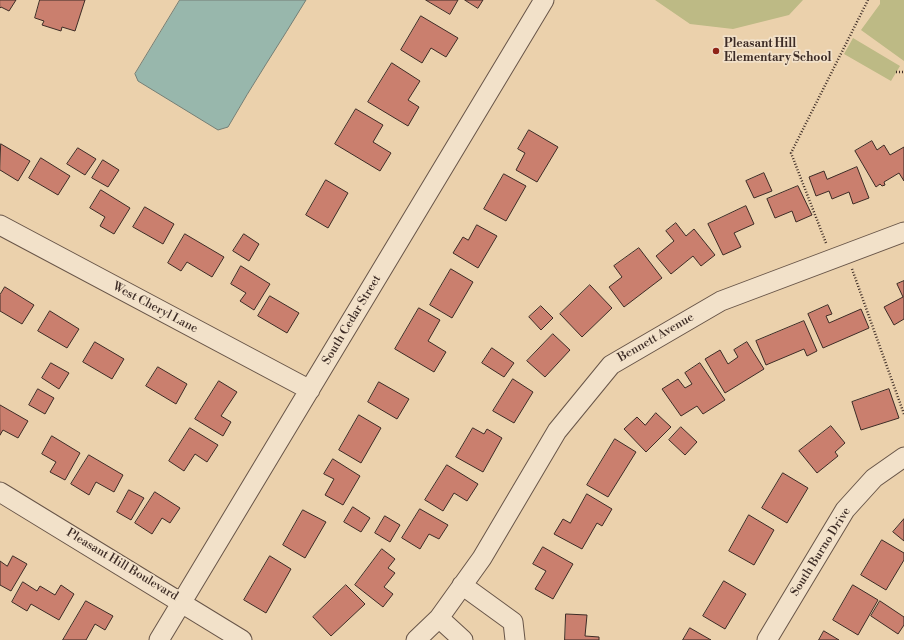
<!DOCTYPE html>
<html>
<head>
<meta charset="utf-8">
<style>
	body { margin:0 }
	canvas { display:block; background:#ebd1ac }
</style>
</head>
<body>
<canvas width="904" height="640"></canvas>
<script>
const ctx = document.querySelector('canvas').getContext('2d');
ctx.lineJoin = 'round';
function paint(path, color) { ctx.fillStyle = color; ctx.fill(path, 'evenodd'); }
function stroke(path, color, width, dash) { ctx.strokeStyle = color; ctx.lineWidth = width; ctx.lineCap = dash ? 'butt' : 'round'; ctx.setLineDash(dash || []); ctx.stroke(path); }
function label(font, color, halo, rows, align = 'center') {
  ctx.font = font + ' "Libre Bodoni",serif'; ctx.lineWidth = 3.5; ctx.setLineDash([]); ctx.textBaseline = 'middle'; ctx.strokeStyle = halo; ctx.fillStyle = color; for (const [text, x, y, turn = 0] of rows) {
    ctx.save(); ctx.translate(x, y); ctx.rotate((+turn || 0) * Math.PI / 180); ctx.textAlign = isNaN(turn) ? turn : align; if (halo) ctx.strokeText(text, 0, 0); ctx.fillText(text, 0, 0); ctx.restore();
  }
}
paint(new Path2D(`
	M655 0H803L789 15 733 29 690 24Z
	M880 0H904V61L861 30 880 4Z
	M853 38 900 66 891 81 844 54Z`), '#bdba85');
const water = new Path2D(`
	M180 0H306C280 43 253 83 228 127L218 130 138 81 135 74Z`);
paint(water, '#98b7ac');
stroke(water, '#747f76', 1);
const building = new Path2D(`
	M0 0H16L9 11 1 7 0 8Z
	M40 0H85L75 31 62 27 61 31 42 25 44 21 35 18Z
	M426 0H458L450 14Z
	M465 0H483L478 8Z
	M421 16 458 38 446 57 431 48 422 63 401 50Z
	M392 63 420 81 408 100 419 107 408 126 368 102Z
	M356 109 383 125 373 142 391 153 380 171 335 144Z
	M529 130 558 147 537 182 516 170 525 153 518 149Z
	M872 141 877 150 884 145 890 155 904 147V181L899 173 884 182 885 185 882 186 880 184 876 187 855 151Z
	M1 144 30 161 18 181 0 170Z
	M78 148 96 159 85 175 67 164Z
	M41 158 70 176 58 195 29 178Z
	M103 160 119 170 108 187 92 178Z
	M857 167 869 198 853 204 849 192 832 199 829 191 816 196 809 177 824 171 827 179Z
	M764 173 772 191 754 198 746 181Z
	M504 174 526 186 506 221 484 209Z
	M326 180 348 193 328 228 306 215Z
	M798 186 812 215 796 222 792 211 775 218 767 199Z
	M101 190 130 208 114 234 100 226 105 217 90 208Z
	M746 206 754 224 734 233 741 247 723 255 708 224Z
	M145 207 174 224 163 244 133 227Z
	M676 223 686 236 694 229 715 255 701 266 693 256 671 274 656 256 674 241 666 231Z
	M477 225 497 236 478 268 453 253 463 237 468 240Z
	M185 234 224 257 212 277 187 262 181 271 168 263Z
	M244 234 259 244 249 261 233 251Z
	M639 248 662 278 624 307 609 287 622 277 614 266Z
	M241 266 270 284 254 310 240 301 246 293 231 284Z
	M451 269 473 282 452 318 430 305Z
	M904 281V319L894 325 884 307 903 297 897 284Z
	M590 285 612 308 582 337 560 314Z
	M5 287 34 305 22 324 0 311V295Z
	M270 296 299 313 287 333 258 316Z
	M828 305 832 314 826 316 829 323 861 309 869 328 823 348 808 314Z
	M541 306 553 318 541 330 529 317Z
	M419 308 440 320 428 341 446 352 434 372 395 349Z
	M50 311 79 329 67 348 38 331Z
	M804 321 817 351 807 356 804 349 766 365 756 341Z
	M553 334 570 350 545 377 527 361Z
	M95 342 124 359 112 379 83 362Z
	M747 342 764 369 725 393 705 359 720 350 728 364 738 357 734 350Z
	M492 348 514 363 504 377 482 363Z
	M51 363 69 373 59 389 42 378Z
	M700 363 725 400 703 414 697 406 681 416 662 389 678 379 685 388 692 384 685 373Z
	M158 367 187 384 176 404 146 386Z
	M513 379 533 392 514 423 493 411Z
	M219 381 237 392 221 416 231 422 223 436 195 419Z
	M379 382 409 399 397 419 368 402Z
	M38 389 54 398 45 414 29 405Z
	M889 389 899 418 861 430 852 402Z
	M0 405 28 421 18 438 3 430 0 435Z
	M656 413 671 427 646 452 624 429 637 417 645 425Z
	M359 415 381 428 361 463 339 450Z
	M831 426 845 443 835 452 838 456 817 473 799 451Z
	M681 427 697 442 685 455 669 440Z
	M190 428 218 445 207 462 195 454 184 471 169 461Z
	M473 428 484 434 487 429 502 438 483 472 456 457Z
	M52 436 80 453 65 480 50 472 56 462 42 454Z
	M615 439 636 452 608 497 587 485Z
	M89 455 123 475 114 492 96 482 89 495 71 484Z
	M333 459 360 476 343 505 325 495 334 479 324 474Z
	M447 465 478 484 467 501 454 493 443 511 425 500Z
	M783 473 808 488 787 523 762 508Z
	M129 490 144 498 131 520 117 512Z
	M155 492 180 508 170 523 162 518 152 534 135 523Z
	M587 494 612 509 602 526 597 523 582 549 554 534 563 519 570 523Z
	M353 507 370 518 361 532 344 522Z
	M420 509 448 525 439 539 429 534 420 549 402 538Z
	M303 510 326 522 305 558 283 545Z
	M749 515 774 530 754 565 729 551Z
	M385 516 400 525 390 542 375 533Z
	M904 519V541L893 532Z
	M882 540 904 553V560L886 590 861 575Z
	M543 547 573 564 553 599 535 589 546 571 533 564Z
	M382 549 395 559 388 568 395 573 384 587 393 594 383 607 355 585Z
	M13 556 27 564 11 591 0 585V561L7 566Z
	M270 556 291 569 266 613 244 600Z
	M724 581 746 594 725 629 703 616Z
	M23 582 37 591 40 586 55 595 61 585 74 594 59 620 31 604 27 611 12 602Z
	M346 585 365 604 331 636 313 617Z
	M853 585 878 600 858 635 833 620Z
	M86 601 113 616 105 630 95 624 86 640H63Z
	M880 601 904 617V625L898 634 871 616Z
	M566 614 587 615 585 636 599 637V640H565Z
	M690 628 711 640H683Z
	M824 631 839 640H819Z`);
paint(building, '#ca7f6e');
stroke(building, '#3d2c26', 1);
const minor = new Path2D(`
	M0 225 310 390
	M0 492 242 640
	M462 585 513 622 515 640
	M439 618 463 640
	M159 640 544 0
	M416 640 439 618 482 558 557 431 611 365 721 301 904 232
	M767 640 845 510 874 478 904 457`);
stroke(minor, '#685548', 21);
stroke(new Path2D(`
	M896 72H904
	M826 243 791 153 868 0
	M852 269 904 414`), '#3d2c26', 2.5, [1, 2]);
stroke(minor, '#f2e1c9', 19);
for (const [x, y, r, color] of [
	[716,51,4,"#8f2418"]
]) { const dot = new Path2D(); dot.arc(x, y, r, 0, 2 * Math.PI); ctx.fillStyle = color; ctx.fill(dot); stroke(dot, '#f2e1c9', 1.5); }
label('bold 12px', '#3d2c26', '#f2e1c9', [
	["Pleasant Hill",724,44],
	["Elementary School",724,58]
], 'left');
label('12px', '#3d2c26', '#f2e1c9', [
	["West Cheryl Lane",155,308,28],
	["South Cedar Street",352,320,-59],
	["Bennett Avenue",656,338,-30],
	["South Burno Drive",821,552,-58],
	["Pleasant Hill Boulevard",122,565,31]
]);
</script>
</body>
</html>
